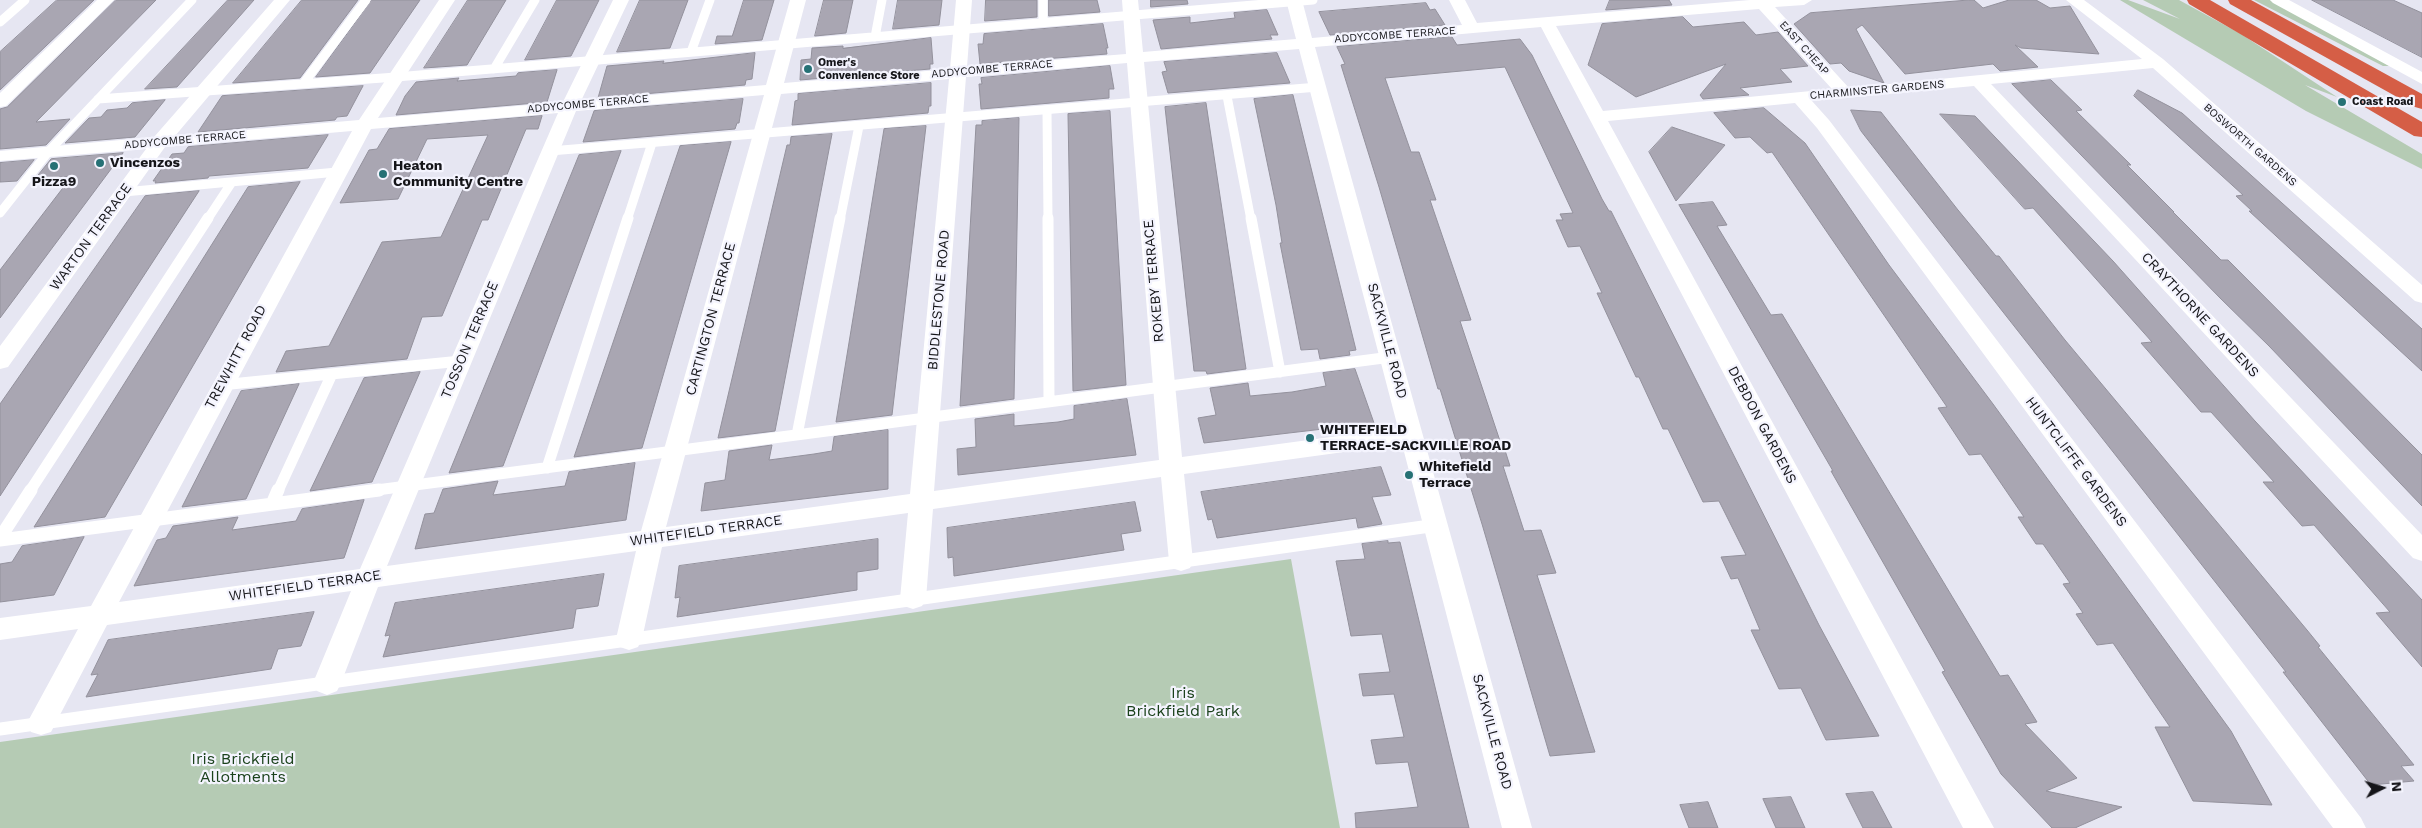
<!DOCTYPE html>
<html>
<head>
<meta charset="utf-8">
<style>
	body { margin:0 }
	#map { position:relative; width:2422px; height:828px; overflow:hidden; background:#e6e6f2; font-family:"Work Sans",sans-serif }
	canvas { display:block }
	.north { position:absolute; left:2357px; top:763px; width:50px; height:50px; -webkit-text-stroke:4px #f4f4fe; paint-order:stroke; rotate:85deg; font-size:14px; font-weight:700; line-height:20px; text-align:center; color:#151519 }
	.north::after { content:''; display:block; margin:auto; width:18px; height:22px; background:#151519; clip-path:polygon(50% 0,100% 100%,50% 72%,0 100%) }
</style>
</head>
<body>
<div id="map">
<canvas width="2422" height="828"></canvas>
<div class="north">N</div>
</div>
<script>
const ctx = document.querySelector('canvas').getContext('2d');
ctx.lineJoin = 'round';
function paint(path, color) { ctx.fillStyle = color; ctx.fill(path, 'evenodd'); }
function stroke(path, color, width, dash) { ctx.strokeStyle = color; ctx.lineWidth = width; ctx.lineCap = dash ? 'butt' : 'round'; ctx.setLineDash(dash || []); ctx.stroke(path); }
function label(font, color, halo, rows, align = 'center') {
  ctx.font = font + ' "Work Sans",sans-serif'; ctx.lineWidth = 4.5; ctx.setLineDash([]); ctx.textBaseline = 'middle'; ctx.strokeStyle = halo; ctx.fillStyle = color; for (const [text, x, y, turn = 0] of rows) {
    ctx.save(); ctx.translate(x, y); ctx.rotate((+turn || 0) * Math.PI / 180); ctx.textAlign = isNaN(turn) ? turn : align; if (halo) ctx.strokeText(text, 0, 0); ctx.fillText(text, 0, 0); ctx.restore();
  }
}
paint(new Path2D(`
	M2120 0H2128L2180 19 2143 0H2179L2241 34 2337 97 2305 85 2422 154V169L2306 111Z
	M2254 0H2270L2390 66H2383Z
	M1291 559 1340 828H0V742Z`), '#b5cbb4');
const building = new Path2D(`
	M57 0H94L0 90V52Z
	M116 0H156L36 122 70 119 46 145 0 149V109L7 107Z
	M228 0H254L177 87 145 89Z
	M302 0H358L300 78 233 83Z
	M372 0H420L370 73 316 77Z
	M468 0H506L467 65 424 68Z
	M557 0H599L571 56 525 60Z
	M640 0H688L670 48 617 52Z
	M744 0H774L762 40 715 44 717 36H732Z
	M824 0H853L846 33 815 36Z
	M898 0H942L939 25 893 29Z
	M986 0H1037V17L985 21Z
	M1049 0H1097L1100 12 1049 16Z
	M1151 0H1187L1188 4 1151 7Z
	M1610 0H1669L1672 5 1606 10Z
	M1969 0H1974L1983 8 2009 0H2036L2050 8 2070 6 2099 54 2021 48 2015 45 2038 67 2000 71 1993 64 1905 74 1862 25 1856 29 1884 83 1849 71 1841 63 1830 64 1794 24 1810 13Z
	M2312 0H2393L2422 13V57Z
	M1426 3 1430 10 1435 9 1445 25 1330 35 1319 12Z
	M1267 10 1278 35H1270L1272 39 1161 49 1153 20 1190 17V23L1235 18 1234 13Z
	M1683 17 1693 27 1744 22 1756 35 1778 32 1808 66 1780 69 1792 82 1740 88 1749 95 1703 99 1700 95 1726 64 1636 97 1588 65 1602 24Z
	M1103 24 1108 48H1106L1107 54 980 64 978 44H983L984 34Z
	M1452 37 1457 45 1520 39 1532 55 1602 199 1609 211H1611L1819 625 1879 736 1826 740 1801 688 1779 689 1751 630H1760L1738 578 1731 579 1721 557 1746 555 1719 501 1703 502 1668 429H1663L1639 377H1636L1597 293H1602L1580 246 1568 247 1556 220H1563L1560 214 1573 213 1505 67 1385 78 1411 152H1419L1436 200H1430L1471 320 1460 321 1501 444H1503L1510 466H1503L1524 531 1541 530 1556 573 1537 575 1595 752 1550 756 1482 524 1440 389H1438L1379 187 1341 65 1345 64 1337 47Z
	M931 38 933 64H930V69L800 80 801 60 811 59 812 48 843 46V48Z
	M755 53 752 79 746 80 745 85 598 98 607 66 664 61 663 63Z
	M1277 53 1290 83 1168 93 1162 72 1167 71 1164 62Z
	M1110 66 1114 89H1109V98L981 109 979 84H982L981 78Z
	M557 70 547 102 396 115 405 96 416 82 459 78 457 81 516 76 518 73Z
	M2051 80 2082 110 2076 111 2131 165H2127L2174 212H2173L2221 260H2228L2422 455V506L2269 346 2220 298 2012 84Z
	M931 83V106H929L928 113 792 125 795 101 798 100V94Z
	M363 86 347 116 337 117 335 120 198 132 222 96Z
	M2138 90 2182 113 2422 329V371L2249 211H2252L2236 196 2243 195 2134 96Z
	M1293 95 1356 350 1349 351 1350 355 1320 359 1318 349 1301 350 1280 243H1282L1276 205 1254 99Z
	M743 99 739 123H737L735 129 583 142 594 111Z
	M165 100 135 137 65 143 89 118 101 117 107 110 127 108 132 103Z
	M1206 103 1246 369 1207 374 1206 371H1194L1165 107Z
	M1764 108 1805 143 1889 265 1993 404 2231 731 2272 805 2193 801 2155 727H2170L2113 643 2097 645 2076 614 2083 613 2063 584 2070 583 2043 544H2036L2018 517H2024L1981 454 1969 455 1938 408 1947 407 1772 152 1767 153 1750 137 1735 138 1714 113Z
	M1851 110 1881 112 1958 210 1996 256H1999L2065 340 2307 630 2320 646 2318 647 2414 765 2401 766 2414 781 2371 785 2283 672H2286L1882 158 1861 131Z
	M1110 111 1126 385 1073 391 1068 114Z
	M1940 114 1975 116 2113 261 2255 421 2422 600V667L2376 613 2390 612 2314 525 2302 526 2263 482H2274L2211 412H2201L2141 343 2152 342 2033 208 2025 209Z
	M542 116 538 129H526L488 220H482L442 316 422 317 407 359 276 372 286 351 329 346 382 242 441 237 488 135 427 139 398 199 340 203 369 150 377 149 389 129Z
	M1019 118 1014 399 960 406 976 125H982V121Z
	M926 126 892 415 836 422 884 129Z
	M1672 127 1725 145 1676 201 1649 152Z
	M832 134 775 431 718 438 787 145H790L791 137Z
	M328 135 308 168 209 176 208 178 155 183 156 181H153L172 154 184 153 188 147Z
	M731 142 642 448 574 457 680 146Z
	M621 151 503 466 449 473 579 155Z
	M123 153 0 318V270L72 176 34 180 51 159Z
	M34 160 17 181 0 182V163Z
	M300 182 105 517 34 527 248 187Z
	M199 191 0 496V404L145 196Z
	M1713 202 1727 225 1717 226 1771 315 1782 314 2000 676 2008 675 2037 722 2025 724 2077 778 2046 791 2122 807 2075 828H2052L2001 774 1942 672 1945 671 1831 471H1833L1679 205Z
	M1355 369 1374 423 1204 443 1198 418 1216 415 1210 388 1248 383 1250 396 1292 392 1326 386 1323 373Z
	M420 372 372 482 310 491 364 378Z
	M299 384 246 499 182 507 241 391Z
	M1127 399 1136 455 958 475 957 449 976 447 975 419 1014 414V426L1058 422 1074 419V406Z
	M888 430V489L701 511 705 483 725 480 729 451 772 445 769 460 814 454 832 451 834 437Z
	M635 463 626 520 415 549 425 514 434 513 443 489 498 481 493 495 565 486 569 472Z
	M1381 467 1391 495 1372 497 1382 524 1358 528 1356 518 1217 538 1212 519 1208 520 1201 492Z
	M364 500 344 558 134 586 157 540 166 538 173 526 238 517 232 530 296 521 302 509Z
	M1135 502 1141 531 1121 534 1124 550 954 576 953 557 948 558 947 528Z
	M84 537 54 595 0 602V564L12 562 22 546Z
	M878 539V569L857 572V590L677 617 680 597 675 598 679 566Z
	M1388 541V543L1400 542 1469 828H1356L1355 813 1418 807 1408 762 1376 764 1371 740 1404 737 1394 694 1363 696 1359 674 1390 672 1382 634 1351 636 1336 561 1365 559 1362 544Z
	M604 574 598 606 576 609 573 628 383 657 390 635 385 636 395 603Z
	M314 612 301 646 278 649 271 669 86 697 98 674 91 675 108 640Z
	M1873 792 1892 828H1863L1846 794Z
	M1791 797 1805 828H1776L1763 799Z
	M1708 802 1718 828H1689L1680 805Z`);
paint(building, '#a9a6b2');
stroke(building, '#93919c', 1);
stroke(new Path2D(`
	M1043 0V22
	M0 22 25 0
	M875 37 882 0
	M691 52 710 0
	M494 69 535 0
	M303 84 366 0
	M1227 96 1251 220
	M98 99 396 77 1313 0
	M1047 111 1048 220
	M550 151 1318 87
	M124 192 337 172
	M0 213 49 151 192 0
	M207 220 232 182
	M627 220 652 143
	M840 220 859 126`), '#fff', 9);
stroke(new Path2D(`
	M1048 218 1049 402
	M1251 218 1280 372
	M221 385 461 361
	M797 435 840 218
	M547 468 628 218
	M30 491 208 218
	M278 491 332 374
	M369 491 1391 357`), '#fff', 11);
stroke(new Path2D(`
	M272 504 278 490
	M0 538 31 490
	M0 540 379 490
	M0 729 1437 525`), '#fff', 13);
paint(new Path2D(`
	M97 0H114L6 106 0 107V93Z
	M274 0H290L175 136 359 120 439 0H455L378 118 563 102 613 0H629L581 101 766 85 790 0H806L784 83 950 69 956 0H972L967 67 1126 54 1122 0H1138L1143 52 1296 39 1286 0H1302L1312 38 1462 25 1449 0H1465L1477 23 1750 0H1812L1804 5 1775 7 1849 88 2142 59 2066 0H2084L2163 59 2422 285V303L2415 301 2153 68 1991 84 2422 535V561L2413 558 1974 86 1812 101 1829 120 2361 818 2366 828H2333L1817 128 1795 103 1608 121 1994 828H1963L1541 27 1315 47 1532 828H1502L1402 444 1184 474 1193 561 1190 568 1181 571 1172 568 1169 561 1161 477 933 509 926 599 922 606 913 609 904 606 900 599 908 513 662 547 642 639 638 647 629 650 620 647 616 639 636 551 378 587 341 683 337 691 327 695 317 691 313 683 351 591 107 625 51 732 41 735 31 732 27 723 78 629 0 640V618L91 606 352 131 165 147 8 367 0 369V346L146 149 0 161V151L154 137ZM1759 9 1832 89 1603 111 1556 26ZM1299 49 1398 428 1182 457 1144 62ZM1127 63 1159 460 934 491 966 77ZM949 79 910 494 666 527 781 94ZM764 95 641 531 387 566 576 111ZM558 113 360 569 119 602 371 129Z
	M2270 0H2289L2422 72V84L2273 3Z`), '#fff');
paint(new Path2D(`
	M2187 0H2210L2422 122V137L2414 136 2189 4Z
	M2228 0H2251L2422 94V109L2415 107 2230 4Z`), '#d55e46');
for (const [x, y, r, color] of [
	[808,69,5,"#267175"],
	[2342,102,5,"#267175"],
	[100,163,5,"#267175"],
	[54,166,5,"#267175"],
	[383,174,5,"#267175"],
	[1310,438,5,"#267175"],
	[1409,475,5,"#267175"]
]) { const dot = new Path2D(); dot.arc(x, y, r, 0, 2 * Math.PI); ctx.fillStyle = color; ctx.fill(dot); stroke(dot, '#f4f4fe', 2); }
label('11px', '#151519', '#f4f4fe', [
	["ADDYCOMBE TERRACE",1395,35,-4],
	["EAST CHEAP",1804,48,48],
	["ADDYCOMBE TERRACE",992,69,-5],
	["CHARMINSTER GARDENS",1877,90,-5],
	["ADDYCOMBE TERRACE",588,104,-5],
	["ADDYCOMBE TERRACE",185,140,-5],
	["BOSWORTH GARDENS",2250,145,41]
]);
label('bold 11px', '#151519', '#f4f4fe', [
	["Omer's",818,63],
	["Convenience Store",818,76],
	["Coast Road",2352,102]
], 'left');
label('bold 14px', '#151519', '#f4f4fe', [
	["Vincenzos",110,163],
	["Heaton",393,166],
	["Community Centre",393,182],
	["Pizza9",54,182,"center"],
	["WHITEFIELD",1320,430],
	["TERRACE-SACKVILLE ROAD",1320,446],
	["Whitefield",1419,467],
	["Terrace",1419,483]
], 'left');
label('14px', '#151519', '#f4f4fe', [
	["WARTON TERRACE",91,237,-54],
	["ROKEBY TERRACE",1154,281,-95],
	["BIDDLESTONE ROAD",939,300,-85],
	["CRAYTHORNE GARDENS",2200,315,47],
	["CARTINGTON TERRACE",711,319,-75],
	["TOSSON TERRACE",470,340,-67],
	["SACKVILLE ROAD",1387,341,75],
	["TREWHITT ROAD",236,357,-62],
	["DEBDON GARDENS",1762,425,62],
	["HUNTCLIFFE GARDENS",2076,462,53],
	["WHITEFIELD TERRACE",706,531,-8],
	["WHITEFIELD TERRACE",305,586,-8],
	["SACKVILLE ROAD",1492,732,75]
]);
label('16px', '#1b421c', '#f4f4fe', [
	["Iris",1183,693],
	["Brickfield Park",1183,711],
	["Iris Brickfield",243,759],
	["Allotments",243,777]
]);
</script>
</body>
</html>
